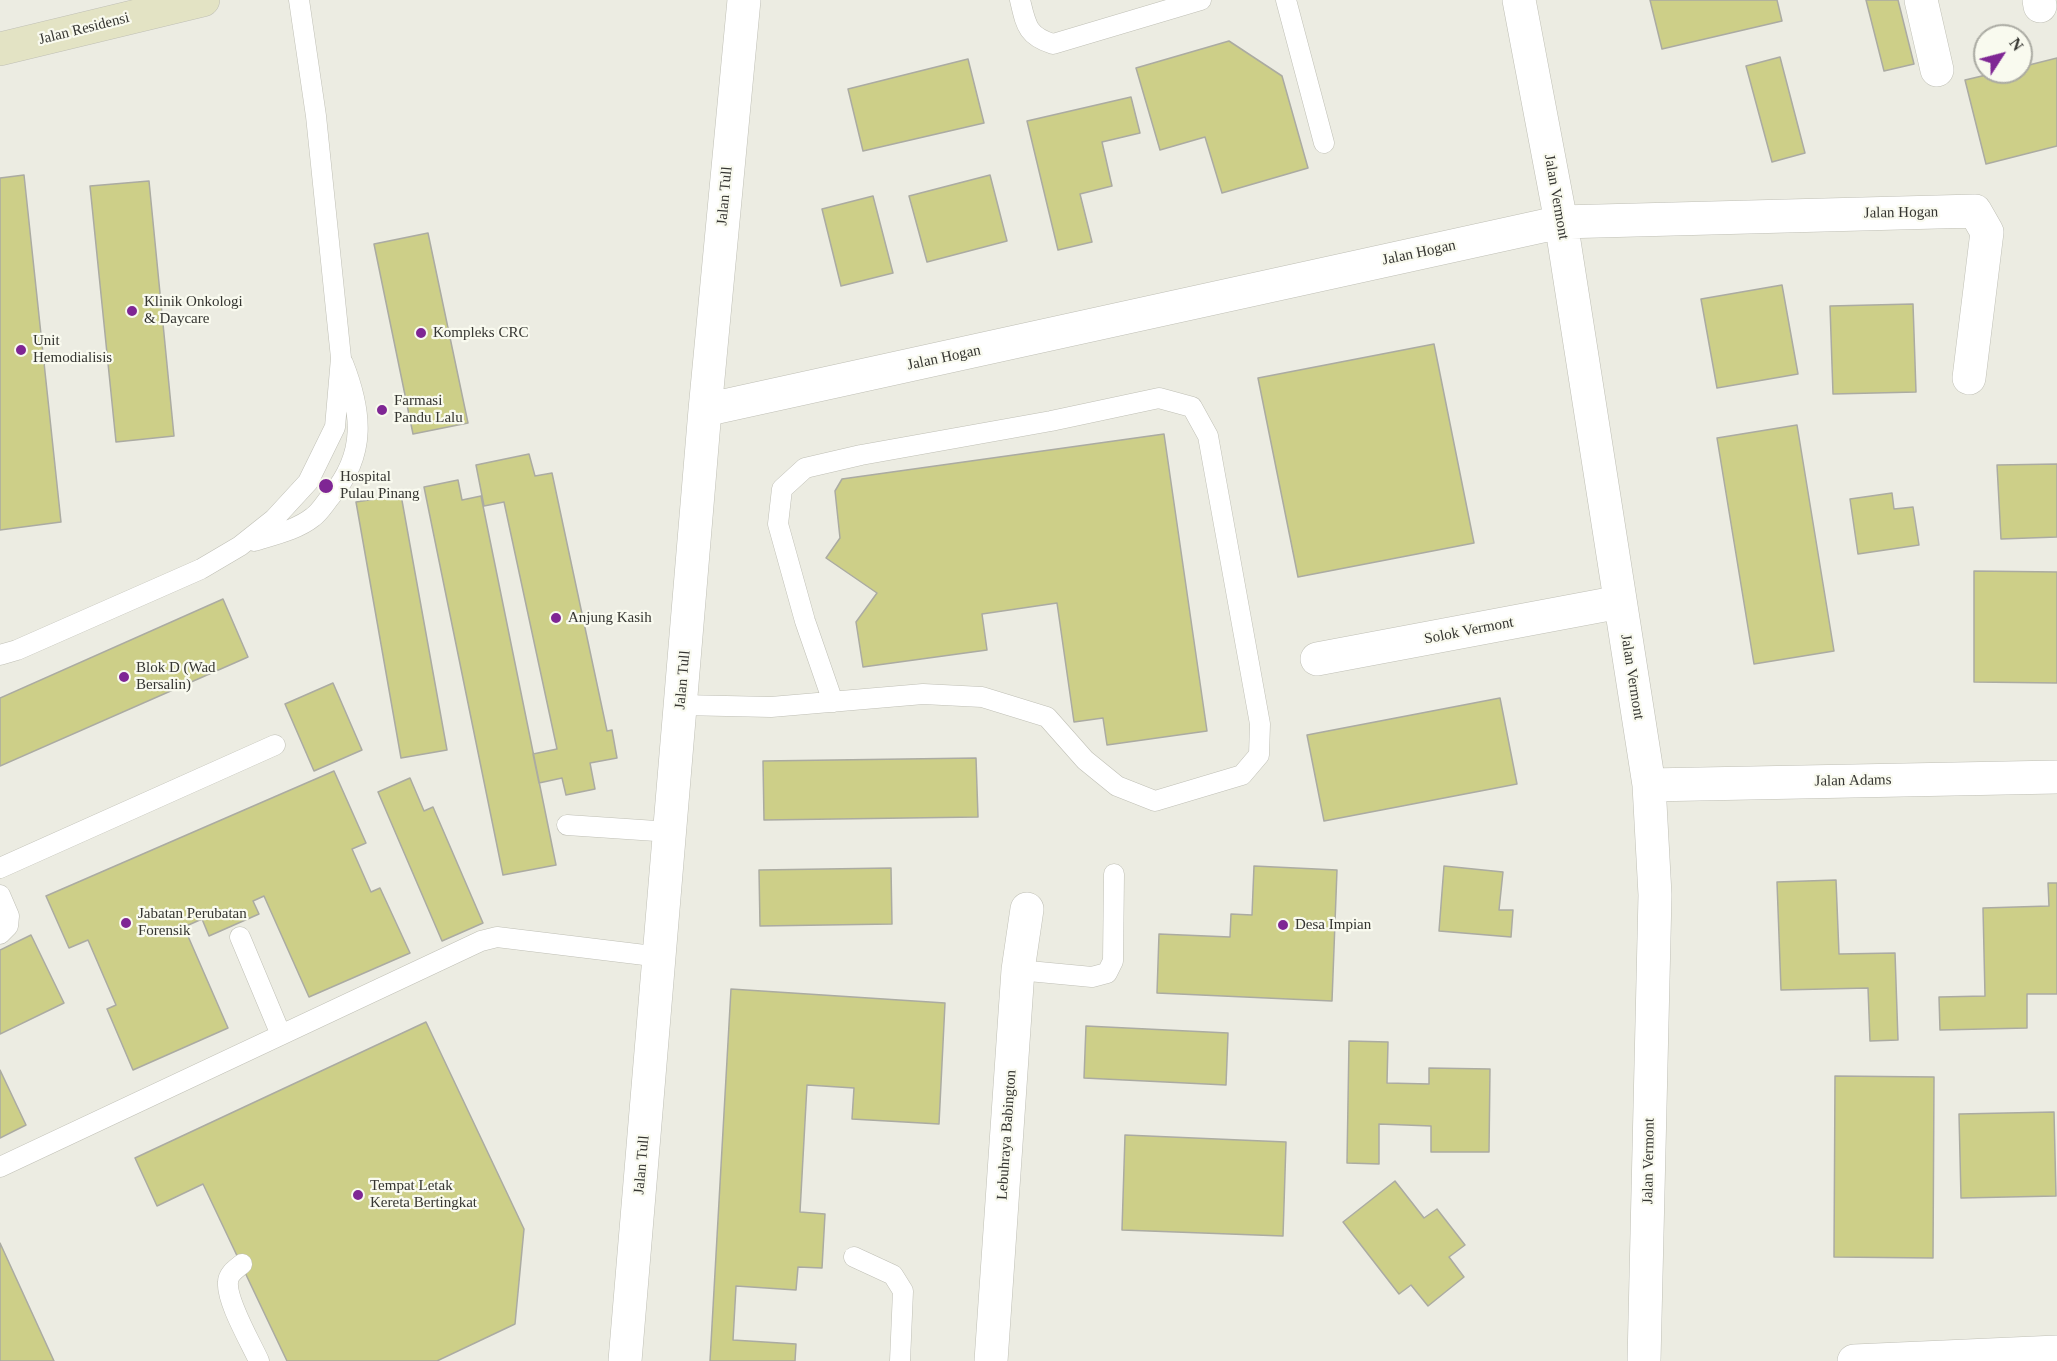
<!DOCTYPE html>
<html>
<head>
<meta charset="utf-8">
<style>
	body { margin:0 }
	#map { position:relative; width:2057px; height:1361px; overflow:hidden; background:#ecece2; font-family:Georgia,serif }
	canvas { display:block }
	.north { position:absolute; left:1973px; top:24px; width:60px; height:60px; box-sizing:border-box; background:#f9faef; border:2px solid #ababa3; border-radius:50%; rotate:54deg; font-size:16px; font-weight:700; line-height:24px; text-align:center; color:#353531 }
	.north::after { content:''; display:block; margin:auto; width:21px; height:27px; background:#7f2694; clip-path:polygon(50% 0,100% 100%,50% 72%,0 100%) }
</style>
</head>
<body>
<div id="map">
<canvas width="2057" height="1361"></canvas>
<div class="north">N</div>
</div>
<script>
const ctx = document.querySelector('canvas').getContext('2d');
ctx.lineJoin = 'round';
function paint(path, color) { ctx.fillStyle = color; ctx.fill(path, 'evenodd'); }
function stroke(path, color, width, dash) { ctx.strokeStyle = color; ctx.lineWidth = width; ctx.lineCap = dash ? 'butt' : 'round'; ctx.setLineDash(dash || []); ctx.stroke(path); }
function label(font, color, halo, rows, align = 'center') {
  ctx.font = font + ' Georgia,serif'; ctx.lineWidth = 4.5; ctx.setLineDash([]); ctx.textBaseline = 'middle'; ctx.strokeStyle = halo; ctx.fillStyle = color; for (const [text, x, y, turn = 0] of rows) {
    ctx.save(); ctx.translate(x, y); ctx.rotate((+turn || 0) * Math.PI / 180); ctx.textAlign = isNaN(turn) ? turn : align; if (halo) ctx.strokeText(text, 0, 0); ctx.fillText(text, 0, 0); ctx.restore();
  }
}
const building = new Path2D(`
	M1650 0H1777L1782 21 1662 49Z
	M1866 0H1898L1914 64 1884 71Z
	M1229 41 1282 76 1308 168 1222 193 1205 137 1160 150 1136 68Z
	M1780 57 1805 153 1772 162 1746 66Z
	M2057 58V146L1986 164 1965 80 1999 72H2021V67Z
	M968 59 984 123 863 151 848 89Z
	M1131 97 1140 133 1102 142 1112 186 1080 194 1092 242 1058 250 1027 121Z
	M24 175 61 522 0 530V178Z
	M990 175 1007 241 927 262 909 196Z
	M149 181 174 436 116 442 90 186Z
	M873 196 893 273 841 286 822 209Z
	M428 233 468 423 413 434 374 244Z
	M1782 285 1798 374 1717 388 1701 299Z
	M1913 304 1916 392 1833 394 1830 306Z
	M1434 344 1474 543 1298 577 1258 378Z
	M1797 425 1834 651 1754 664 1717 438Z
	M1164 434 1207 731 1107 745 1103 718 1074 722 1057 603 982 614 987 650 863 667 856 622 877 593 826 558 840 538 835 491 842 479Z
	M529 454 535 476 552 473 607 731 612 730 617 758 590 763 595 789 566 795 562 778 539 783 533 754 557 749 504 502 484 506 476 465Z
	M2057 464V537L2001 539 1997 465Z
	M458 480 462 500 481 496 556 865 503 875 424 487Z
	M1892 493 1894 509 1913 507 1919 545 1858 554 1850 499Z
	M401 495 447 750 401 758 356 502Z
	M1974 571 2057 572V683L1974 682Z
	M223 599 248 657 0 766V698Z
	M333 683 362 750 314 771 285 704Z
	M1500 698 1517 784 1324 821 1307 735Z
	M976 758 978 817 764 820 763 761Z
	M334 771 366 843 352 849 371 892 380 888 410 953 309 997 264 896 253 901 259 914 209 936 202 919 184 927 228 1028 133 1070 107 1009 116 1005 88 940 69 948 46 896Z
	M410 778 424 811 433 807 483 923 442 941 378 792Z
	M1254 866 1337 870 1332 1001 1157 993 1159 934 1230 937 1231 914 1252 915Z
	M1444 866 1503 872 1499 910H1513L1511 937 1439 931Z
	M891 868 892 924 760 926 759 870Z
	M1836 880 1839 954 1895 953 1898 1040 1870 1041 1868 988 1781 990 1777 882Z
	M2048 883H2057V994H2027V1028L1940 1030 1939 997 1985 996 1983 908 2049 906Z
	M31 935 64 1003 0 1034V950Z
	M731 989 945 1003 939 1124 852 1119 854 1088 807 1085 800 1212 825 1214 822 1268 798 1267 796 1290 736 1286 733 1340 796 1344 795 1361H710Z
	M426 1022 524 1229 515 1324 437 1361H287L203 1184 157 1206 135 1158Z
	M1086 1026 1228 1033 1226 1085 1084 1078Z
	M1349 1041 1388 1042 1387 1083 1429 1084V1068L1490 1069 1489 1152H1431V1126L1379 1124V1164L1347 1163Z
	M0 1070 26 1125 0 1138Z
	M1835 1076 1934 1077 1933 1258 1834 1257Z
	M2054 1112 2056 1196 1961 1198 1959 1114Z
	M1125 1135 1286 1142 1283 1236 1122 1230Z
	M1395 1181 1424 1218 1437 1209 1465 1245 1449 1257 1464 1277 1428 1306 1411 1285 1399 1294 1343 1222Z
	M0 1243 54 1361H0Z`);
paint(building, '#cdcf88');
stroke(building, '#ababa2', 1.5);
const lane = new Path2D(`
	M1020 0C1026 25 1027 36 1053 44L1201 0
	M1286 0 1324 143
	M254 541C273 535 297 530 313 517 320 512 325 503 331 496 367 454 362 411 343 363
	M0 655 17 650 201 569 240 546 274 519 308 482 335 427 341 358 316 116 299 0
	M681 705 771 707 923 694 982 697 1047 717 1085 760 1117 786 1155 801 1242 775 1259 755 1260 724 1208 436 1192 407 1159 398 1051 421 861 455 805 468 782 489 778 524 805 621 833 702
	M567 825 671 832
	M0 868 275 745
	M0 895 9 916 8 926 0 934
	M240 937 281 1035
	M1018 970 1092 977 1107 973 1113 961 1114 874
	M0 1167 481 941 497 937 661 957
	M854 1257 893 1275 903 1291 900 1361
	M242 1264C236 1269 228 1274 228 1282 226 1301 251 1343 259 1361`);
const street = new Path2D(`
	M1519 0 1561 222 1649 785 1655 895 1644 1361
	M1921 0 1937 70
	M2039 0 2040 6
	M705 410 1561 222 1975 211 1987 232 1969 378
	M1317 659 1620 602
	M1649 785 2057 777
	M625 1361 705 410 744 0
	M991 1361 1018 970 1027 909
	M1854 1361 2057 1352`);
const secondary = new Path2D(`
	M0 49 203 0`);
stroke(lane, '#bfbfb5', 21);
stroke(street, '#bfbfb5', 34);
stroke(secondary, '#bfbfb5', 34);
stroke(lane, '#fff', 20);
stroke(street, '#fff', 33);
stroke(secondary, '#e3e3c4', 33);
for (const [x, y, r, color] of [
	[132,311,6,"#7f2694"],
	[421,333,6,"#7f2694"],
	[21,350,6,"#7f2694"],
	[382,410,6,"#7f2694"],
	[326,486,8,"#7f2694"],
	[556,618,6,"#7f2694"],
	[124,677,6,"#7f2694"],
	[126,923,6,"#7f2694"],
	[1283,925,6,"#7f2694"],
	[358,1195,6,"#7f2694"]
]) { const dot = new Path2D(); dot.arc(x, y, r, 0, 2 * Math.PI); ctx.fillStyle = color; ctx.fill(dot); stroke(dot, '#f9faef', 2); }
label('15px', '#353531', '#f9faef', [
	["Jalan Residensi",84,29,-14],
	["Jalan Tull",725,196,-85],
	["Jalan Vermont",1556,197,80],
	["Jalan Hogan",1901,213,-1],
	["Jalan Hogan",1419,253,-12],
	["Jalan Hogan",944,358,-12],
	["Solok Vermont",1469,631,-11],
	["Jalan Vermont",1632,677,81],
	["Jalan Tull",683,680,-85],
	["Jalan Adams",1853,781,-1],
	["Lebuhraya Babington",1007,1135,-86],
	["Jalan Vermont",1649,1161,-89],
	["Jalan Tull",642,1165,-85]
]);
label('15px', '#353531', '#f9faef', [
	["Klinik Onkologi",144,302],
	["& Daycare",144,319],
	["Kompleks CRC",433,333],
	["Unit",33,341],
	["Hemodialisis",33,358],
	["Farmasi",394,401],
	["Pandu Lalu",394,418],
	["Hospital",340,477],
	["Pulau Pinang",340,494],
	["Anjung Kasih",568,618],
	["Blok D (Wad",136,668],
	["Bersalin)",136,685],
	["Jabatan Perubatan",138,914],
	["Forensik",138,931],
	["Desa Impian",1295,925],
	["Tempat Letak",370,1186],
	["Kereta Bertingkat",370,1203]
], 'left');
</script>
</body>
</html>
